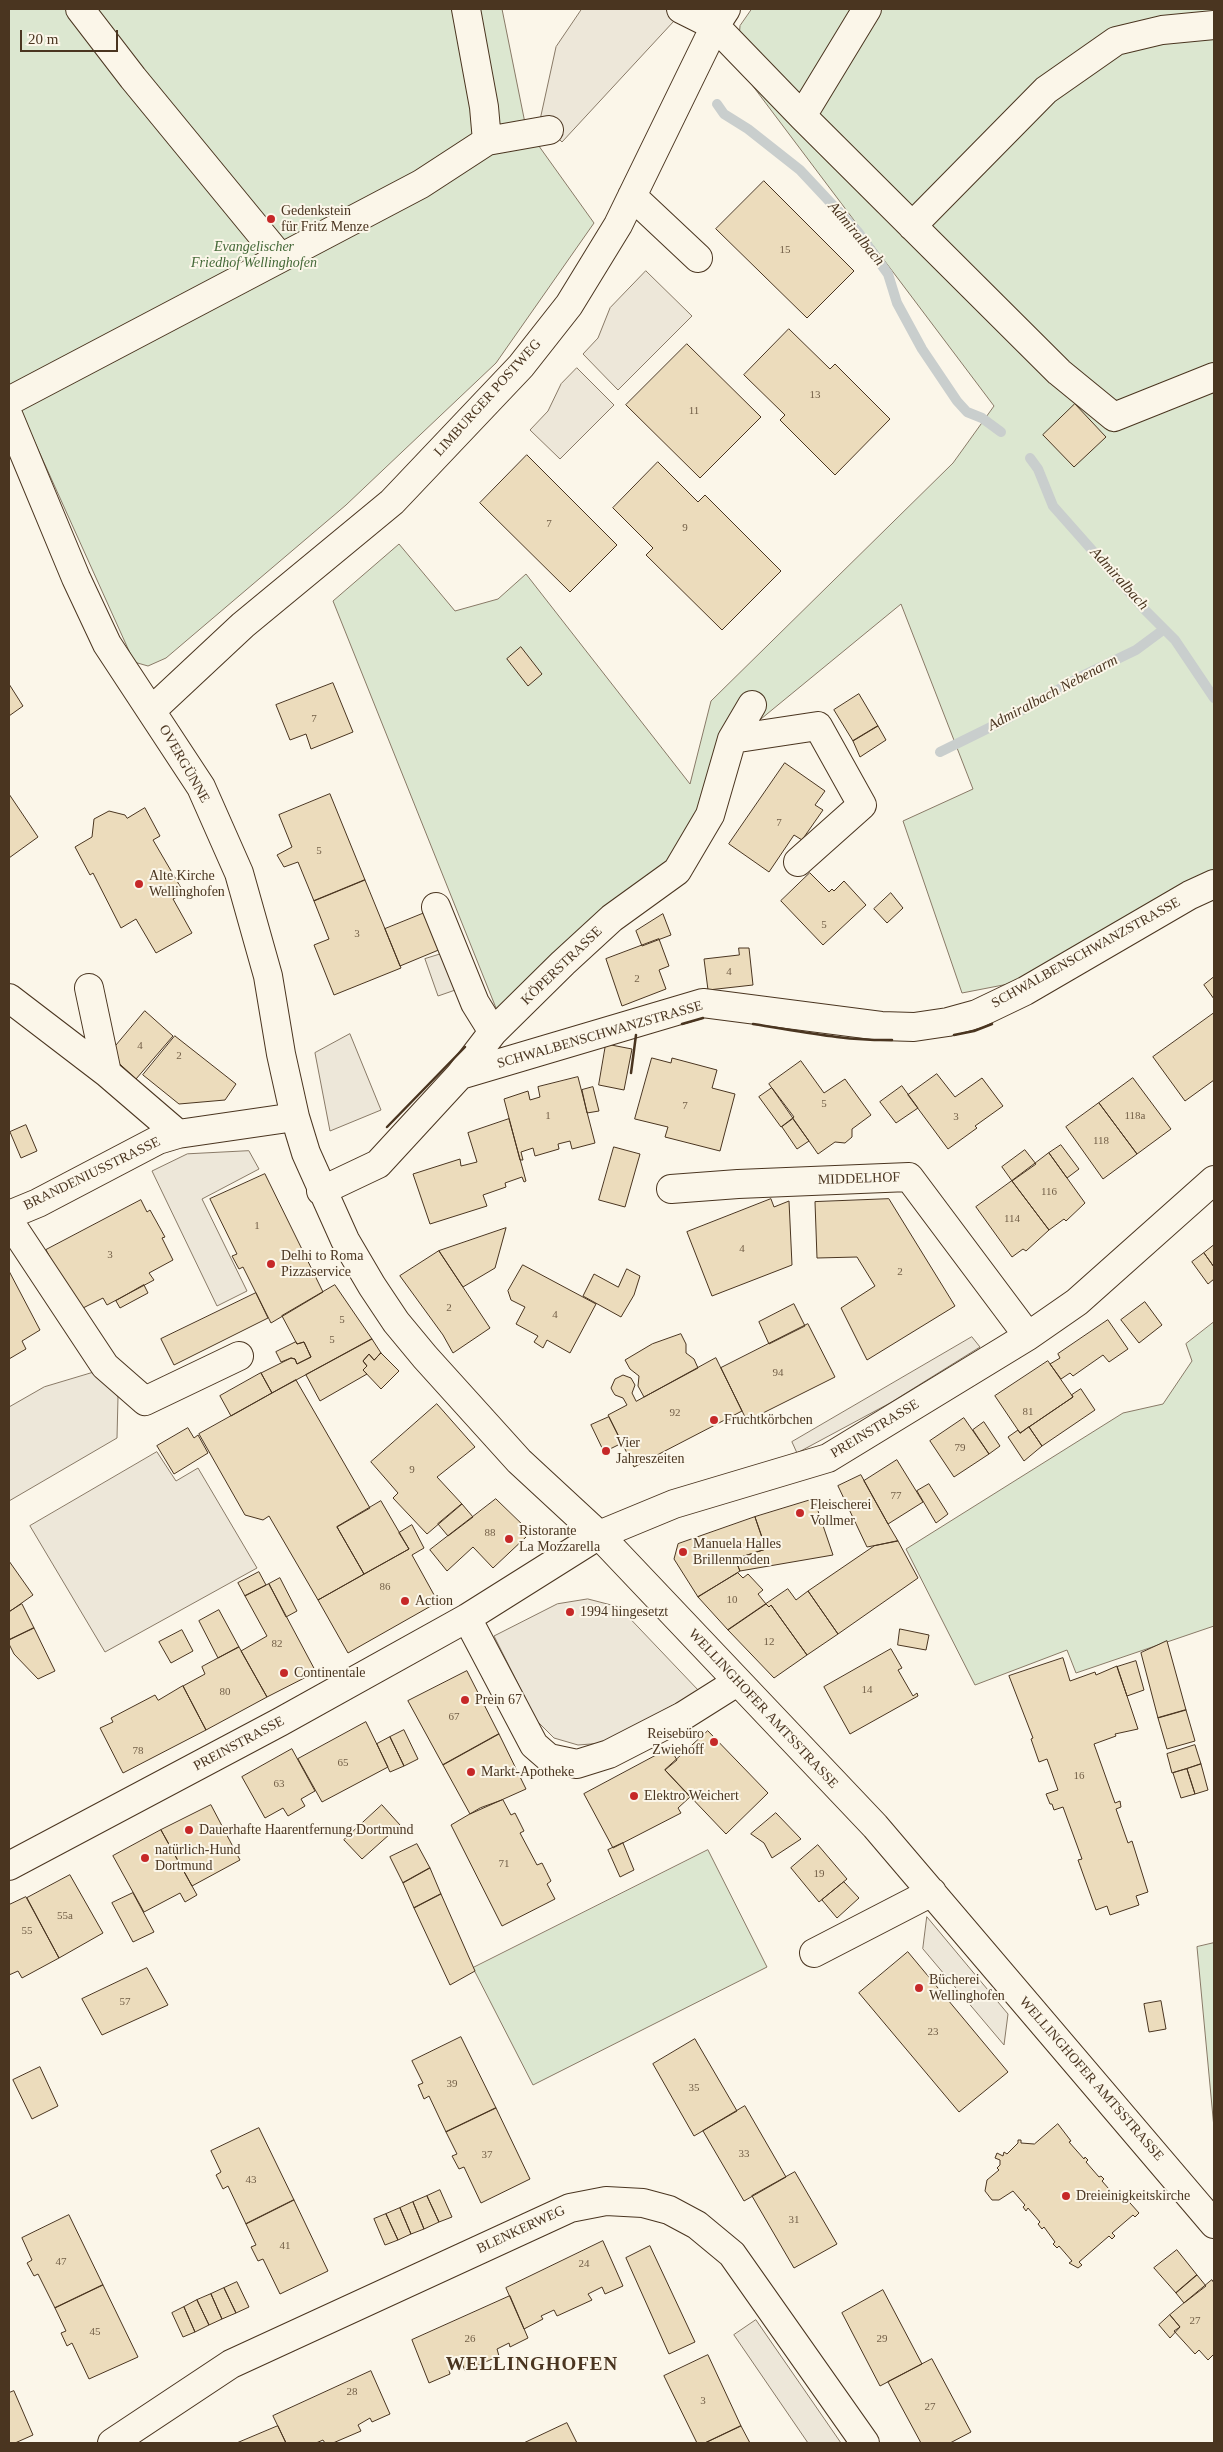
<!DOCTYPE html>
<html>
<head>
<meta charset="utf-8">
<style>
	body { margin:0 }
	#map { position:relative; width:1223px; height:2452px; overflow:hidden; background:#fbf6e9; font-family:"Times New Roman",serif }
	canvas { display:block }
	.frame { position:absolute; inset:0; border:10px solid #4a3520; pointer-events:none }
	.scale { position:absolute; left:20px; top:30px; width:98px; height:22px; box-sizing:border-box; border:2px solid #4a3520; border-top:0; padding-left:6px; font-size:15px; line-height:18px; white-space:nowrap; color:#4a3520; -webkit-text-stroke:4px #fbf6e9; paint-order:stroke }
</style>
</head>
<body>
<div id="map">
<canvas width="1223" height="2452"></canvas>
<div class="frame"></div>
<div class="scale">20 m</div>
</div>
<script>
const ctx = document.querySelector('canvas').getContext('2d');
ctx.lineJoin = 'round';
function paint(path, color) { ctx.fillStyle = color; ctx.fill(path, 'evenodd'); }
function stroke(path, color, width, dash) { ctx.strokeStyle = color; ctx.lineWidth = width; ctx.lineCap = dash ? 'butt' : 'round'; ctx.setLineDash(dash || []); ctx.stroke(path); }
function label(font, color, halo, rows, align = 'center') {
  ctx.font = font + ' "Times New Roman",serif'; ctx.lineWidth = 4; ctx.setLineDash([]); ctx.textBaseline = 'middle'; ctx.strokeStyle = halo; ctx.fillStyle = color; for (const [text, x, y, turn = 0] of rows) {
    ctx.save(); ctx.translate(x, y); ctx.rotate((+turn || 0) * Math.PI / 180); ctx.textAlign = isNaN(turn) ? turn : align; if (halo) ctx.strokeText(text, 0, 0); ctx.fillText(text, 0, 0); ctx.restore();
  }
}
const green = new Path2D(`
	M9 9H502L526 128 594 223 496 363 346 505 166 658 148 666 134 662 9 385Z
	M752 9H1214V877L1029 980 962 993 903 821 973 789 901 604 728 746 674 865 502 1023 333 601 399 544 455 611 498 599 526 574 690 784 711 701 953 463 994 406 737 65 740 26Z
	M1214 1322V1626L1076 1673 1067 1650 975 1685 906 1549 1123 1413 1163 1404 1192 1361 1186 1344Z
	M708 1850 767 1967 533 2085 473 1968Z
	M1214 1943V2128L1197 1947Z`);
paint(green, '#dce7d0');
stroke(green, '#887966', 1);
const parking = new Path2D(`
	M582 9H683L674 21 562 142 540 120 556 47Z
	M646 271 692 316 618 390 583 354 598 338 610 308Z
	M577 368 614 405 560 459 530 430 548 411 561 384Z
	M451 951 464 987 438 996 425 959Z
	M350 1034 381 1110 330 1131 315 1053Z
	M249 1151 259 1169 202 1199 247 1291 217 1306 152 1171 187 1154Z
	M972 1337 980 1347 890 1403 797 1453 792 1442Z
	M95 1372 118 1397 117 1438 9 1501V1407L44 1387Z
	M157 1452 176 1481 198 1468 257 1568 105 1652 30 1526Z
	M588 1599 619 1607 699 1691 604 1743 578 1745 554 1738 536 1720 494 1636 557 1604Z
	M927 1917 1008 2014 1004 2045 923 1949Z
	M756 2320 841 2443H808L734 2335Z`);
paint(parking, '#ede7d9');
stroke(parking, '#887966', 1);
stroke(new Path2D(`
	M717 104 724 114 748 129 800 170 858 232 888 274 897 303 922 349 957 401 967 412 982 418 1001 432
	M1030 458 1038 469 1053 506 1145 610 1175 640 1214 698
	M940 752 1005 720 1082 676 1136 650 1163 630`), '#c9cecd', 10);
const building = new Path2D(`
	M764 181 854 271 807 318 716 229Z
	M789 329 830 369 835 364 890 419 835 475 780 420 785 415 744 375Z
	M687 344 761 417 700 478 626 405Z
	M1075 404 1106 437 1074 467 1043 435Z
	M527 455 617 545 570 592 480 503Z
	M658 462 698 502 705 495 781 571 722 630 646 555 653 548 613 508Z
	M521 647 542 674 528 686 507 659Z
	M333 683 353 732 311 749 306 734 290 740 276 705Z
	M9 684 23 706 9 716Z
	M859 694 878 726 853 741 834 710Z
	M878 726 886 740 860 757 853 741Z
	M785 763 825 791 815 805 823 810 802 840 794 835 769 872 729 844Z
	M9 794 38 837 9 858Z
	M330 794 365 880 314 901 298 862 284 867 277 855 292 847 279 815Z
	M145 808 160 836 153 840 184 893 173 899 192 933 156 953 136 919 121 928 93 873 90 875 75 847 92 837 94 819 109 811 125 815 127 818Z
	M810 873 829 892 832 889 834 891 844 881 866 905 823 945 781 901Z
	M365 880 401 968 334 995 314 945 329 939 314 901Z
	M891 893 903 908 887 923 874 909Z
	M427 912 441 949 400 966 385 929Z
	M663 914 671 935 642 946 636 931Z
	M659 939 669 966 659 970 666 989 622 1006 606 959Z
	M739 948H749L753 985 708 990 704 959 739 955Z
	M1214 977V999L1204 985Z
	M145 1011 173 1036 136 1079 109 1054Z
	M1214 1013V1080L1185 1101 1153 1057Z
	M175 1036 236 1084 225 1100 179 1104 143 1075Z
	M606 1044 632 1049 624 1090 599 1085Z
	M652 1058 671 1063 672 1058 717 1070 712 1088 735 1094 720 1151 665 1137 668 1127 635 1119Z
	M801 1061 824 1093 845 1079 871 1115 852 1129V1137L845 1143 835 1142 818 1154 769 1084Z
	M937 1074 955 1097 982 1078 1003 1106 975 1126 977 1128 948 1149 908 1095Z
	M578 1077 595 1143 572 1149 570 1141 558 1144 559 1149 535 1156 533 1148 521 1152 523 1160H520L504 1099 528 1091 530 1100 540 1097 538 1087Z
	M1133 1078 1171 1129 1137 1154 1099 1103Z
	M902 1086 918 1108 896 1123 880 1102Z
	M593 1087 599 1111 587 1113 582 1090Z
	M772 1088 794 1117 781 1127 759 1097Z
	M1099 1103 1137 1154 1103 1179 1066 1127Z
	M509 1119 526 1181 524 1182 522 1177 505 1183 506 1187 483 1195 487 1206 430 1224 413 1174 460 1159 461 1166 477 1162 468 1133Z
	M793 1119 809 1141 797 1149 782 1127Z
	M26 1125 37 1151 21 1158 10 1132Z
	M1061 1145 1079 1169 1067 1178 1049 1153Z
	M614 1147 640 1154 625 1207 599 1200Z
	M1025 1150 1036 1164 1012 1181 1002 1167Z
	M1049 1153 1085 1203 1066 1221 1064 1219 1049 1230 1012 1181Z
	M265 1174 323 1292 271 1323 243 1267 239 1269 232 1256 237 1254 210 1199Z
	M1012 1181 1049 1230 1026 1251 1023 1249 1012 1257 976 1207Z
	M771 1199 774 1207 789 1201 792 1265 712 1296 687 1232Z
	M889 1199 955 1306 867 1360 841 1308 875 1286 857 1257 817 1258 815 1202Z
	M141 1200 147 1212 150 1210 165 1237 162 1238 173 1260 149 1273 154 1280 107 1305 103 1298 79 1310 46 1250Z
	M506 1228 495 1268 463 1287 439 1251Z
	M1214 1245V1267L1204 1253Z
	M439 1251 490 1328 453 1353 443 1335 400 1276Z
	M1204 1253 1214 1267V1279L1208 1284 1192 1262Z
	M523 1265 596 1304 570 1353 547 1340 543 1348 534 1342 538 1336 516 1324 525 1307 511 1300 508 1291Z
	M627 1269 640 1276 634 1295 621 1317 583 1296 594 1274 618 1287Z
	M9 1271 40 1330 22 1341 26 1349 9 1359Z
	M144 1285 148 1293 120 1308 116 1301Z
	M335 1285 372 1339 272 1393 261 1373 291 1358 295 1359 297 1364 311 1357 304 1342 297 1344 282 1316Z
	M256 1293 268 1318 174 1365 161 1339Z
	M1145 1302 1162 1325 1139 1343 1121 1320Z
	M794 1304 805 1326 769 1344 759 1322Z
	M1108 1320 1128 1349 1109 1362 1103 1355 1073 1376 1070 1373 1061 1379 1050 1364 1060 1358 1058 1354Z
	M808 1324 835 1377 747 1421 721 1368Z
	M681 1334 686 1344V1353L694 1359 698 1368 644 1397 638 1386 639 1376 630 1369 625 1360 652 1344Z
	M372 1339 381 1353 374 1360 369 1354 363 1361 367 1366 363 1370 367 1374 320 1401 306 1375Z
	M296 1342 297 1344 304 1342 311 1357 297 1364 295 1359 291 1358 281 1362 276 1352Z
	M381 1353 399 1371 381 1389 363 1370 367 1366 363 1361 369 1354 374 1360Z
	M716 1358 742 1411 634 1467 608 1415 627 1405 623 1398 615 1395 613 1392 611 1388 615 1379 623 1375 631 1378 635 1385 632 1393 636 1401Z
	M1048 1361 1073 1397 1020 1433 995 1396Z
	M261 1373 272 1393 231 1416 220 1396Z
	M296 1380 370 1508 337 1527 364 1574 318 1600 269 1516 263 1520 245 1515 199 1434Z
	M1081 1389 1095 1410 1042 1446 1029 1427 1073 1397 1072 1395Z
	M437 1404 475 1447 437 1477 462 1504 427 1534 393 1498 398 1493 371 1462Z
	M609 1417 622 1443 604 1452 591 1425Z
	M964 1418 989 1454 954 1477 930 1441Z
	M984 1422 1000 1446 989 1454 973 1430Z
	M1029 1427 1042 1446 1024 1461 1008 1437 1018 1430 1020 1433Z
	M188 1428 194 1438 198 1435 208 1453 174 1474 157 1446Z
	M897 1460 923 1502 888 1524 864 1481Z
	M861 1475 888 1524 898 1541 867 1547 838 1486Z
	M929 1484 948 1514 936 1523 917 1491Z
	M496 1499 528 1530 526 1537 493 1568 473 1547 447 1571 430 1550Z
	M814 1499 833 1555 740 1571 735 1559 766 1549 755 1517Z
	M381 1501 409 1549 364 1574 337 1527Z
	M462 1504 473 1517 448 1536 438 1524Z
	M755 1517 766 1549 735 1559 740 1571 698 1597 674 1559 678 1544Z
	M412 1525 424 1548 412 1555 438 1602 348 1653 318 1600 409 1549 399 1533Z
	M898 1541 918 1578 838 1634 808 1591 874 1546Z
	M9 1561 33 1595 9 1612Z
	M259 1572 266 1585 245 1596 238 1583Z
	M738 1573 743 1578 748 1574 763 1590 758 1594 766 1604 728 1630 698 1597Z
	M280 1578 297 1611 286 1617 269 1584Z
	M269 1584 316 1672 267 1697 241 1651 267 1636 245 1596Z
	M788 1589 796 1600 808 1591 838 1634 807 1655 771 1605 769 1607 766 1604Z
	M22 1604 34 1628 9 1640V1612Z
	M766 1604 769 1607 771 1605 807 1655 774 1678 728 1630Z
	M219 1610 239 1647 218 1658 199 1621Z
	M34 1628 55 1671 38 1679 14 1654 9 1644V1640Z
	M900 1629 929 1635 926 1650 898 1645Z
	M182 1630 193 1651 171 1663 159 1642Z
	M1167 1641 1186 1710 1158 1718 1141 1653Z
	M239 1647 267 1697 206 1730 183 1686 205 1674 202 1667Z
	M891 1649 902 1668 898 1670 913 1696 917 1693 918 1696 850 1734 824 1687Z
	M1063 1658 1070 1681 1095 1672 1096 1675 1117 1666 1138 1729 1115 1734 1116 1736 1094 1744 1115 1803 1120 1801 1121 1807 1116 1809 1128 1843 1132 1841 1148 1892 1136 1896 1139 1905 1110 1915 1107 1906 1096 1910 1078 1860 1082 1859 1063 1807 1054 1810 1052 1804H1050L1046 1794 1058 1790 1047 1759 1039 1762 1031 1739 1033 1738 1009 1676Z
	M1136 1661 1144 1690 1127 1696 1117 1667Z
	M467 1671 499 1734 443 1765 408 1701Z
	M183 1686 206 1730 123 1773 100 1728 113 1722 111 1718 155 1695 158 1700Z
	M1186 1710 1195 1741 1167 1749 1158 1718Z
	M366 1722 388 1767 322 1802 298 1759Z
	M404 1730 418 1759 404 1766 390 1737Z
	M708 1731 768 1793 726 1834 665 1770Z
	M499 1734 526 1789 470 1814 443 1765Z
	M390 1737 404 1766 390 1772 377 1744Z
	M1195 1745 1201 1764 1172 1773 1167 1754Z
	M670 1748 677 1760 665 1770 690 1797 678 1808 681 1813 613 1848 584 1794Z
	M292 1749 315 1791 301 1799 305 1806 288 1816 283 1808 265 1818 242 1777Z
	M1201 1764 1208 1790 1195 1794 1187 1769Z
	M1187 1769 1195 1794 1181 1798 1173 1773Z
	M503 1800 511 1815 515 1813 524 1831 520 1833 537 1865 542 1863 551 1881 547 1884 555 1899 502 1926 451 1825 480 1808Z
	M211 1805 240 1860 192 1886 161 1830Z
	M382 1805 400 1825 362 1859 344 1840Z
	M776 1813 801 1839 772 1858 764 1843 751 1834Z
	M161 1830 197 1895 185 1902 180 1893 144 1912 113 1856Z
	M623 1843 634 1870 620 1877 608 1850Z
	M417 1844 430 1868 403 1883 390 1857Z
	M818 1845 847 1879 819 1902 791 1868Z
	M430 1868 441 1894 414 1908 403 1883Z
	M70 1875 103 1933 59 1958 27 1898Z
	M844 1882 859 1898 837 1918 822 1900Z
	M133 1893 154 1932 133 1942 112 1903Z
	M441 1894 475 1971 450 1985 414 1908Z
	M26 1897 59 1958 22 1978 18 1971 9 1975V1905Z
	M908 1952 1008 2072 959 2112 859 1993Z
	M147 1968 168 2005 102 2035 82 1999Z
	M1161 2001 1166 2029 1149 2032 1144 2004Z
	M461 2037 496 2108 446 2132 429 2096 424 2099 418 2085 423 2083 412 2061Z
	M695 2039 737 2111 694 2136 653 2064Z
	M40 2067 58 2106 32 2119 13 2080Z
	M745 2106 786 2177 744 2201 703 2131Z
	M496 2108 530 2179 481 2203 464 2167 459 2169 452 2156 457 2154 446 2132Z
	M1058 2124 1071 2141 1069 2142 1084 2159 1085 2157 1088 2160 1086 2162 1099 2177 1101 2176 1104 2179 1102 2181 1115 2196 1116 2195 1118 2197 1122 2194 1139 2213 1135 2217 1133 2215 1112 2233 1115 2236 1112 2239 1109 2236 1079 2262 1082 2265 1078 2268 1069 2263 1072 2261 1059 2246 1057 2248 1053 2244 1055 2242 1044 2227 1042 2229 1038 2224 1040 2222 1028 2208 1026 2211 1023 2207 1025 2205 1013 2191 999 2200H992L985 2191 987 2180 999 2170 997 2168 1000 2165V2160L995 2158 997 2153 1003 2156 1004 2152 1007 2154 1018 2143V2140H1021V2143L1034 2144Z
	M259 2128 294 2200 246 2224 228 2186 223 2189 216 2175 221 2172 211 2151Z
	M795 2172 837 2244 794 2268 752 2196Z
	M440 2190 452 2217 439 2222 427 2196Z
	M427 2196 439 2222 424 2229 413 2202Z
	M294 2200 328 2271 280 2294 263 2259 258 2261 251 2247 256 2245 246 2224Z
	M413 2202 424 2229 411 2234 400 2208Z
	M400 2208 411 2234 398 2240 386 2214Z
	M386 2214 398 2240 385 2245 374 2219Z
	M69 2215 103 2285 55 2308 38 2274 34 2276 27 2263 32 2260 22 2238Z
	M603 2241 623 2286 605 2294 602 2287 588 2294 592 2300 557 2316 554 2310 541 2316 543 2319 524 2329 506 2288Z
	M650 2246 695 2342 669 2354 626 2258Z
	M1177 2250 1197 2275 1176 2293 1154 2268Z
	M1197 2275 1206 2286 1184 2303 1176 2293Z
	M1212 2280 1214 2283V2354L1208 2360 1199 2350 1195 2354 1174 2331 1180 2327 1170 2315Z
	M237 2282 249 2307 236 2313 224 2288Z
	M103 2285 138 2357 89 2379 72 2343 67 2346 61 2333 66 2331 55 2308Z
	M224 2288 236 2313 222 2319 211 2294Z
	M883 2290 922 2364 880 2386 842 2313Z
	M211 2294 222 2319 209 2325 197 2300Z
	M510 2296 528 2338 510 2347 509 2343 497 2349 499 2356 465 2371 462 2363 449 2370 450 2374 429 2383 412 2340Z
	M197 2300 209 2325 195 2332 184 2307Z
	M184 2307 195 2332 183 2337 172 2313Z
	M1170 2315 1180 2327 1170 2338 1159 2325Z
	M708 2355 741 2426 705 2443H697L664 2376Z
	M932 2359 971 2432 950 2443H921L888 2382Z
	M371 2371 390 2414 372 2422 370 2418 358 2425 361 2431 333 2443H325L323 2440 316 2443H286L273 2416Z
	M14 2391 33 2435 15 2443H9V2393Z
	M567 2423 577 2443H524Z
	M278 2426 286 2443H237Z
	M741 2426 750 2443H705Z`);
paint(building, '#ecdcbc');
stroke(building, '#4a3520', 1);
const minor = new Path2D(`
	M80 9 133 78 280 257
	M466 9 484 107 487 141
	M681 9 715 26 802 116
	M867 9 802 116 1059 372 1114 417 1214 377
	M632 196 698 258
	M912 226 1046 90 1116 41 1162 30 1214 25
	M9 401 421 184 487 141 549 130
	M9 417 76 578 107 644 201 787 239 873 268 976 281 1054 295 1117 306 1153 345 1240 372 1286 396 1322 425 1357 519 1461 599 1535 875 1826 1214 2224
	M152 710 243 625 392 502 521 366 569 305 618 225 715 26 726 9
	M732 739 818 726 862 805 798 862
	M436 907 475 1003 493 1032
	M89 988 107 1073 178 1134
	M9 998 107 1073
	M460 1075 703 1003 881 1026 914 1027 948 1022 977 1014 1025 991 1190 895 1214 884
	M671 1189 738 1184 909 1177 1028 1336
	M321 1191 378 1164 460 1075 493 1032 563 963 612 918 677 871 710 815 732 739 752 705
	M9 1215 38 1203 158 1140 178 1134 295 1117
	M9 1221 105 1366 145 1401 239 1356
	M467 1618 534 1745 549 1758 577 1764 609 1754 683 1716 737 1682
	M9 1866 280 1722 467 1618 599 1535 674 1504 828 1458 1028 1336 1077 1302 1214 1180
	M814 1953 932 1892
	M112 2443 231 2364 570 2208 606 2201 643 2203 669 2210 697 2225 732 2254 865 2443`);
stroke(minor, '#4a3520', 30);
stroke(minor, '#fbf6e9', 28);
stroke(new Path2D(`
	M682 1024 703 1018
	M753 1024C799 1031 845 1041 892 1040
	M954 1035 974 1031 992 1024
	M631 1073 636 1035
	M387 1127 465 1047`), '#4a3520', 2.5);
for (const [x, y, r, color] of [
	[271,219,5,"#c62828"],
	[139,884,5,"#c62828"],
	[271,1264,5,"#c62828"],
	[714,1420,5,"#c62828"],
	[606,1451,5,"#c62828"],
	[800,1513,5,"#c62828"],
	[509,1539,5,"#c62828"],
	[683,1552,5,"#c62828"],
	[405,1601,5,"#c62828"],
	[570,1612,5,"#c62828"],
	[284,1673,5,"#c62828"],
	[465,1700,5,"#c62828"],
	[714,1742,5,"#c62828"],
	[471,1772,5,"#c62828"],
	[634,1796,5,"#c62828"],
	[189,1830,5,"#c62828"],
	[145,1858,5,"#c62828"],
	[919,1988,5,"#c62828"],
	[1066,2196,5,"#c62828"]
]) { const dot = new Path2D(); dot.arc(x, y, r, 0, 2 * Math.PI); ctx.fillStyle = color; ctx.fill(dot); stroke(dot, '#fbf6e9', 2); }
label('11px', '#725f47', null, [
	["15",785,250],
	["13",815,395],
	["11",694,411],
	["7",549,524],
	["9",685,528],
	["7",314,719],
	["7",779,823],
	["5",319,851],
	["5",824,925],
	["3",357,934],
	["4",729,972],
	["2",637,979],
	["4",140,1046],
	["2",179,1056],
	["5",824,1104],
	["7",685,1106],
	["1",548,1116],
	["118a",1135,1116],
	["3",956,1117],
	["118",1101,1141],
	["116",1049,1192],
	["114",1012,1219],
	["1",257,1226],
	["4",742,1249],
	["3",110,1255],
	["2",900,1272],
	["2",449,1308],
	["4",555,1315],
	["5",342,1320],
	["5",332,1340],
	["94",778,1373],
	["81",1028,1412],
	["92",675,1413],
	["79",960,1448],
	["9",412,1470],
	["77",896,1496],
	["88",490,1533],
	["86",385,1587],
	["10",732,1600],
	["12",769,1642],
	["82",277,1644],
	["14",867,1690],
	["80",225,1692],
	["67",454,1717],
	["78",138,1751],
	["65",343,1763],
	["16",1079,1776],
	["63",279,1784],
	["71",504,1864],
	["19",819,1874],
	["55a",65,1916],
	["55",27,1931],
	["57",125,2002],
	["23",933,2032],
	["39",452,2084],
	["35",694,2088],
	["33",744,2154],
	["37",487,2155],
	["43",251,2180],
	["31",794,2220],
	["41",285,2246],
	["47",61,2262],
	["24",584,2264],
	["27",1195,2321],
	["45",95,2332],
	["26",470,2339],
	["29",882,2339],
	["28",352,2392],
	["3",703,2401],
	["27",930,2407]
]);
label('14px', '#4a3520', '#fbf6e9', [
	["Gedenkstein",281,211],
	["für Fritz Menze",281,227],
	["Alte Kirche",149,876],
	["Wellinghofen",149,892],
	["Delhi to Roma",281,1256],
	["Pizzaservice",281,1272],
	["Fruchtkörbchen",724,1420],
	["Vier",616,1443],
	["Jahreszeiten",616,1459],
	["Fleischerei",810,1505],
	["Vollmer",810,1521],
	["Ristorante",519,1531],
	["La Mozzarella",519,1547],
	["Manuela Halles",693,1544],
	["Brillenmoden",693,1560],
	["Action",415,1601],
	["1994 hingesetzt",580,1612],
	["Continentale",294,1673],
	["Prein 67",475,1700],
	["Reisebüro",704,1734,"right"],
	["Zwiehoff",704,1750,"right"],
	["Markt-Apotheke",481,1772],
	["Elektro Weichert",644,1796],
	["Dauerhafte Haarentfernung Dortmund",199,1830],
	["natürlich-Hund",155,1850],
	["Dortmund",155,1866],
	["Bücherei",929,1980],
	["Wellinghofen",929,1996],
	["Dreieinigkeitskirche",1076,2196]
], 'left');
label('italic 14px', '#436837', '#fbf6e9', [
	["Evangelischer",254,247],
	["Friedhof Wellinghofen",254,263]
]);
label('14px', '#4a3520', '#fbf6e9', [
	["LIMBURGER POSTWEG",488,398,-48],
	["OVERGÜNNE",184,764,60],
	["SCHWALBENSCHWANZSTRASSE",1086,953,-29],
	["KÖPERSTRASSE",562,966,-44],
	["SCHWALBENSCHWANZSTRASSE",600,1035,-16],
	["BRANDENIUSSTRASSE",92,1174,-26],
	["MIDDELHOF",859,1179,-2],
	["PREINSTRASSE",875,1429,-31],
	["WELLINGHOFER AMTSSTRASSE",763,1709,47],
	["PREINSTRASSE",239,1744,-28],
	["WELLINGHOFER AMTSSTRASSE",1091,2079,49],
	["BLENKERWEG",521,2230,-25]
]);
label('italic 15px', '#4a3520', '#fbf6e9', [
	["Admiralbach",856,234,50],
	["Admiralbach",1119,579,48],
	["Admiralbach Nebenarm",1053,693,-28]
]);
ctx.letterSpacing = '1px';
label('bold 19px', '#4a3520', '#fbf6e9', [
	["WELLINGHOFEN",532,2365]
]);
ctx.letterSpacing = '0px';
</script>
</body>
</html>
